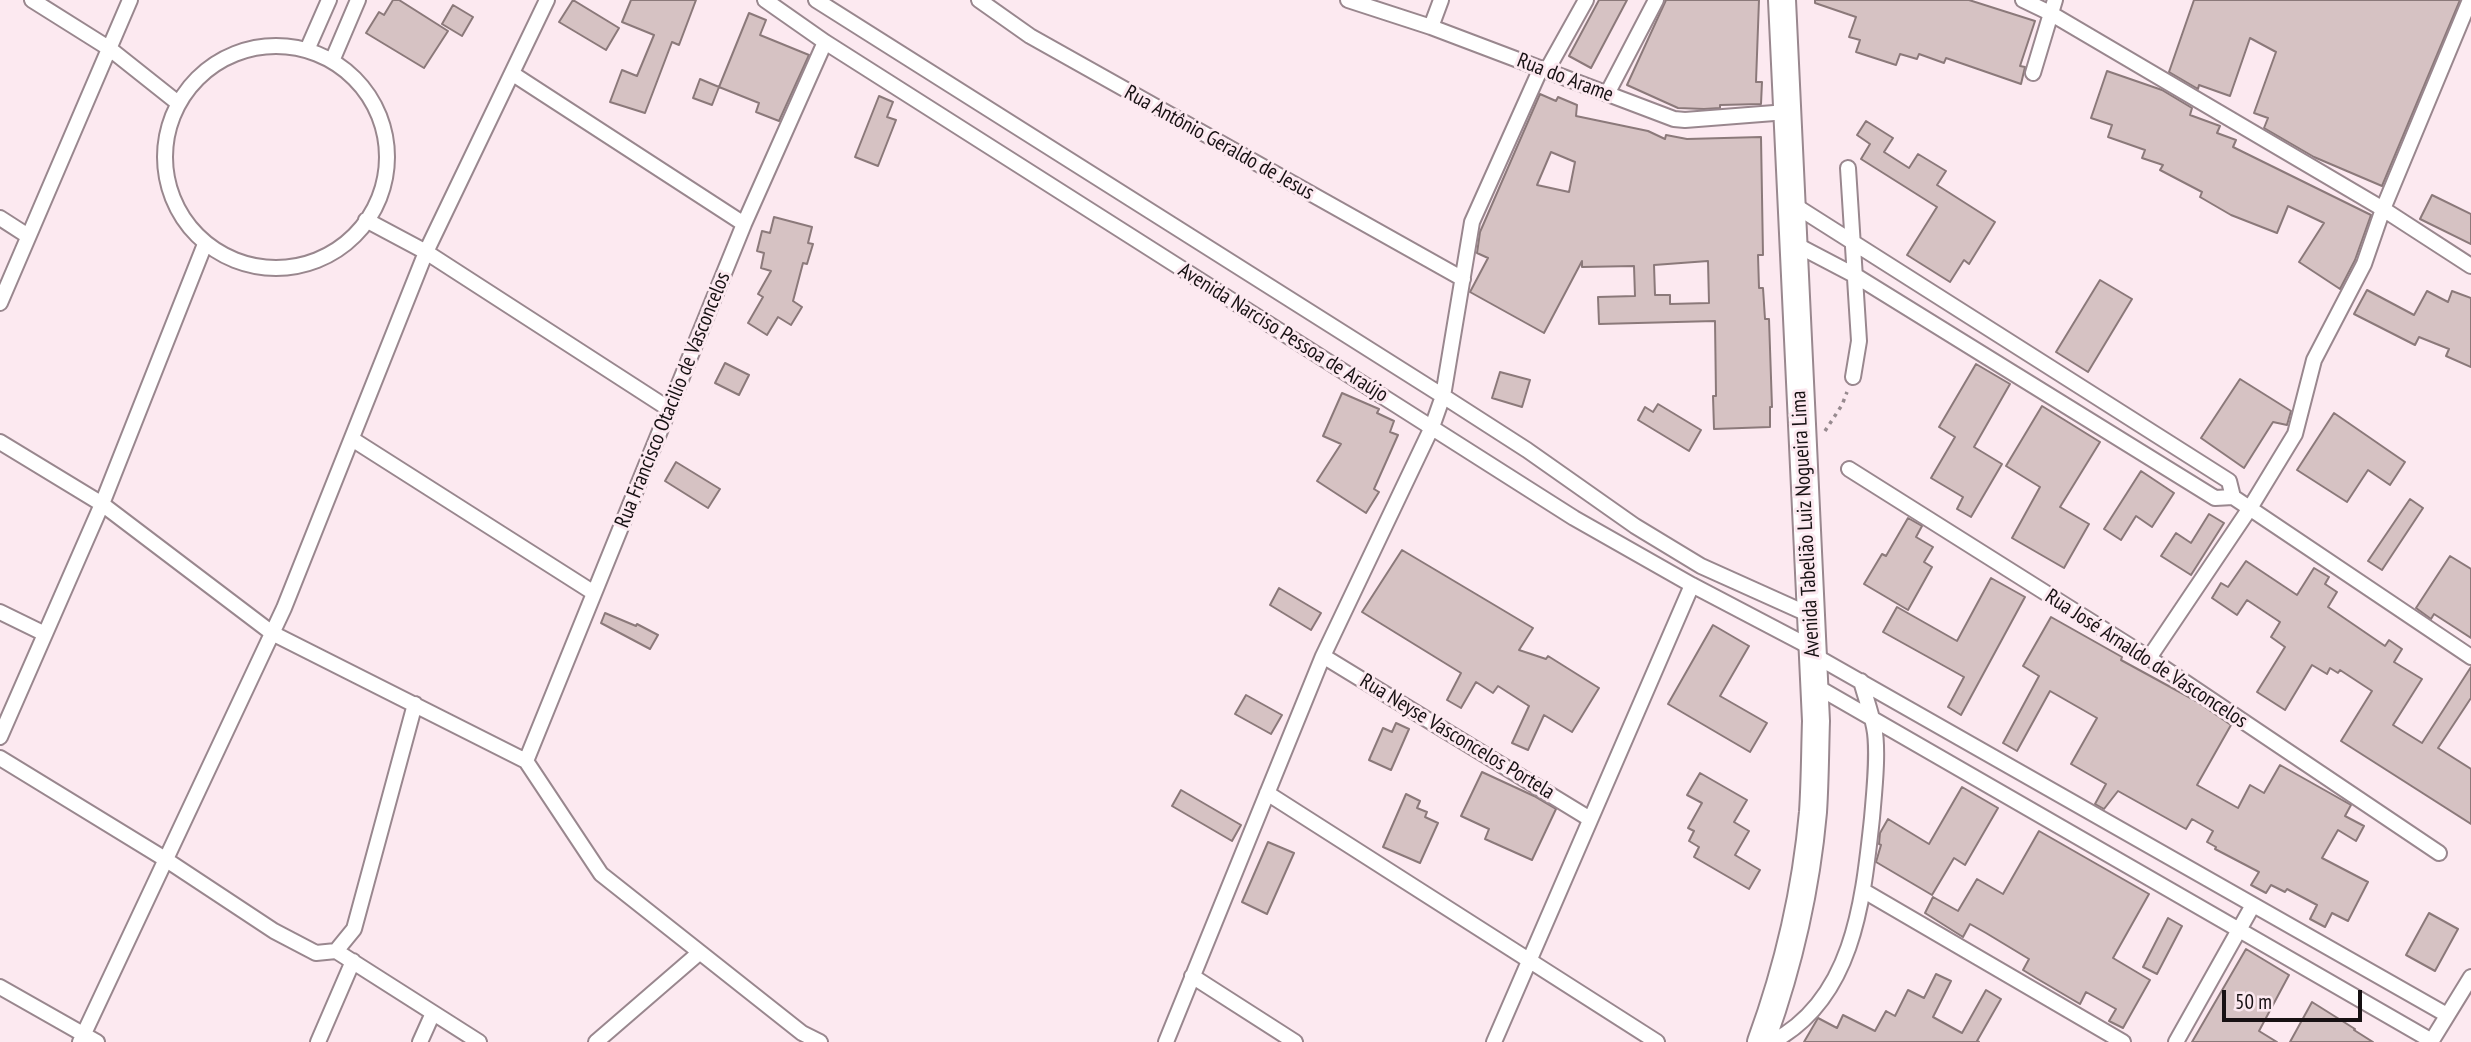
<!DOCTYPE html>
<html>
<head>
<meta charset="utf-8">
<style>
	body { margin:0 }
	#map { position:relative; width:2471px; height:1042px; overflow:hidden; background:#fce9f0; font-family:"PT Sans Narrow",sans-serif }
	canvas { display:block }
	.scale { position:absolute; left:2222px; top:990px; width:140px; height:32px; box-sizing:border-box; border:4px solid #171113; border-top:0; padding-left:9px; font-size:21px; line-height:24px; white-space:nowrap; color:#171113; -webkit-text-stroke:5px #fce9f0; paint-order:stroke }
</style>
</head>
<body>
<div id="map">
<canvas width="2471" height="1042"></canvas>
<div class="scale">50 m</div>
</div>
<script>
const ctx = document.querySelector('canvas').getContext('2d');
ctx.lineJoin = 'round';
function paint(path, color) { ctx.fillStyle = color; ctx.fill(path, 'evenodd'); }
function stroke(path, color, width, dash) { ctx.strokeStyle = color; ctx.lineWidth = width; ctx.lineCap = dash ? 'butt' : 'round'; ctx.setLineDash(dash || []); ctx.stroke(path); }
function label(font, color, halo, rows, align = 'center') {
  ctx.font = font + ' "PT Sans Narrow",sans-serif'; ctx.lineWidth = 6; ctx.setLineDash([]); ctx.textBaseline = 'middle'; ctx.strokeStyle = halo; ctx.fillStyle = color; for (const [text, x, y, turn = 0] of rows) {
    ctx.save(); ctx.translate(x, y); ctx.rotate((+turn || 0) * Math.PI / 180); ctx.textAlign = isNaN(turn) ? turn : align; if (halo) ctx.strokeText(text, 0, 0); ctx.fillText(text, 0, 0); ctx.restore();
  }
}
const building = new Path2D(`
	M393 0H399L448 31 424 68 366 33 379 12 384 15Z
	M573 0 619 28 606 50 559 22Z
	M631 0H696L679 45 672 42 645 113 610 102 622 70 637 76 654 35 622 22Z
	M1599 0H1627L1591 68 1569 56Z
	M1666 0H1759L1756 82H1762L1761 104 1720 105V108L1704 109 1678 108 1627 85Z
	M1815 0H1969L2035 21 2020 66 2025 67 2021 84 1946 58 1944 63 1919 54 1917 59 1900 54 1896 65 1856 52 1860 40 1849 37 1856 17 1815 3Z
	M2194 0H2460L2382 186 2314 157 2264 128 2268 118 2254 113 2276 52 2250 38 2230 96 2199 85 2198 89 2169 72Z
	M453 5 473 17 462 36 442 24Z
	M749 13 766 20 760 35 809 55 779 121 756 112 759 103 719 87Z
	M2107 71 2162 90 2192 108 2190 115 2220 126 2217 133 2236 140 2233 147 2371 215 2355 260 2340 289 2299 262 2324 223 2288 206 2277 233 2231 215 2200 197 2202 192 2160 170 2163 165 2142 158 2145 150 2108 137 2112 125 2091 118Z
	M700 79 719 87 712 105 693 98Z
	M1540 94 1556 101 1558 97 1577 105 1576 116 1648 131 1665 139 1666 135 1687 139 1761 137 1763 255H1758L1759 288H1763L1765 319H1769L1772 407H1770V427L1714 429 1713 396H1716L1715 321 1599 324 1598 297 1635 296 1634 266 1582 267V261L1544 333 1470 292 1488 258 1477 253 1480 232ZM1551 152 1575 162 1569 192 1537 185ZM1708 261 1709 303 1670 304V295H1655L1654 265Z
	M879 96 893 102 887 117 896 120 878 166 855 157Z
	M1866 121 1893 138 1884 152 1909 168 1918 154 1946 171 1937 185 1995 222 1969 264 1964 260 1950 282 1907 255 1937 207 1861 159 1870 144 1857 135Z
	M2432 195 2471 214V244L2420 219Z
	M774 217 812 227 808 243 813 244 807 264 803 263 793 301 802 307 791 325 778 317 767 335 748 323 763 297 758 294 771 271 761 268 764 253 757 251 762 231 770 233Z
	M2100 280 2132 299 2088 372 2056 352Z
	M2367 290 2414 315 2427 291 2448 302 2452 291 2471 298V367L2446 356 2449 349 2419 337 2415 345 2354 314Z
	M725 363 749 375 739 395 715 383Z
	M1976 364 2010 384 1974 447 2002 464 1971 517 1957 509 1963 497 1931 478 1955 437 1939 427Z
	M1500 372 1530 380 1522 407 1492 398Z
	M2240 379 2291 411 2287 425 2273 422 2244 468 2201 438Z
	M1342 393 1379 409 1377 413 1394 421 1390 432 1398 435 1374 489 1379 492 1366 513 1317 481 1341 444 1323 436Z
	M1658 404 1701 430 1689 451 1638 420 1645 407 1653 412Z
	M2042 406 2100 442 2060 507 2089 524 2064 568 2012 538 2040 487 2006 466Z
	M2334 413 2405 462 2390 485 2368 470 2347 502 2297 470Z
	M676 462 720 489 708 508 665 481Z
	M2141 471 2174 493 2152 527 2136 516 2121 540 2104 529Z
	M2410 499 2423 508 2382 570 2368 561Z
	M2209 514 2224 523 2191 575 2161 556 2176 533 2191 543Z
	M1908 518 1922 526 1916 537 1933 547 1924 562 1932 567 1908 610 1864 584 1882 554 1886 556Z
	M1402 550 1533 628 1519 650 1546 659 1548 656 1599 688 1572 732 1544 715 1528 750 1512 743 1529 706 1498 686 1493 693 1476 682 1461 708 1447 700 1461 673 1362 612Z
	M2450 556 2471 569V638L2434 614 2431 619 2416 608Z
	M2246 561 2297 595 2314 568 2329 577 2325 584 2337 592 2328 607 2385 646 2389 640 2402 649 2394 662 2422 679 2393 725 2422 743 2471 667V698L2438 748 2471 769V824L2341 741 2372 691 2340 670 2338 673 2330 668 2327 674 2312 665 2285 710 2257 692 2285 647 2271 637 2280 622 2247 600 2237 615 2212 598 2221 583 2228 587Z
	M1991 578 2025 597 1961 715 1948 707 1964 677 1883 632 1897 607 1957 641Z
	M1279 588 1321 613 1311 630 1270 605Z
	M605 613 636 626 637 624 658 635 650 649 601 623Z
	M2051 617 2122 657 2121 660 2196 701 2231 725 2197 785 2238 808 2250 785 2264 793 2280 765 2351 805 2345 816 2364 826 2356 841 2338 830 2322 858 2368 882 2348 921 2332 913 2325 927 2310 919 2317 905 2287 889 2285 892 2271 885 2266 893 2251 885 2259 872 2215 849 2216 847 2207 842 2213 831 2192 819 2186 829 2118 791 2104 809 2095 804 2106 784 2071 764 2097 718 2050 691 2017 751 2003 743 2039 676 2023 666Z
	M1713 625 1749 646 1720 696 1767 723 1750 752 1668 704Z
	M1246 695 1282 715 1271 734 1235 714Z
	M1396 723 1409 729 1391 770 1369 760 1383 728 1392 732Z
	M1482 772 1534 796 1556 809 1532 860 1485 839 1489 829 1461 816Z
	M1700 773 1747 800 1734 822 1749 831 1735 855 1760 870 1749 889 1694 857 1699 847 1689 841 1694 831 1688 828 1702 803 1687 795Z
	M1962 787 1998 808 1965 865 1954 858 1932 895 1876 862 1881 845 1879 844 1880 833 1888 819 1929 844Z
	M1181 790 1241 825 1232 841 1172 806Z
	M1406 794 1420 801 1417 808 1427 812 1425 817 1438 823 1420 863 1383 847Z
	M2039 831 2149 894 2113 958 2150 980 2123 1028 2109 1021 2116 1009 2086 992 2080 1004 2036 978 2023 970 2029 959 1986 933 1970 924 1963 937 1925 913 1933 897 1958 911 1977 879 2003 894Z
	M1268 842 1294 853 1267 914 1242 902Z
	M2429 913 2458 929 2435 971 2406 955Z
	M2168 918 2182 926 2157 974 2143 967Z
	M2246 949 2289 975 2259 1031 2277 1042H2192Z
	M1936 974 1951 981 1933 1017 1962 1033 1986 990 2001 999 1977 1041 1979 1042H1804L1818 1018 1837 1028 1843 1015 1875 1031 1886 1011 1895 1016 1908 990 1924 998Z
	M2312 1002 2355 1029 2354 1030 2373 1042H2290Z`);
paint(building, '#d6c2c3');
stroke(building, '#8b797a', 2);
const street = new Path2D(`
	M32 0 110 49 178 103
	M765 0 825 42 1574 518 1692 585 1812 648
	M816 0 1443 396 1527 450 1635 526 1701 566 1810 615
	M979 0 1030 36 1463 279
	M1348 0 1431 27 1674 119 1685 120 1787 112
	M2023 0 2050 13 2383 209 2471 266
	M1431 27 1441 0
	M165 157a111 111 0 1 1 222 0a111 111 0 1 1-222 0Z
	M307 50 329 0
	M332 61 358 0
	M1547 70 1586 0
	M2033 73 2055 0
	M513 74 744 224
	M1607 94 1656 0
	M1848 168 1859 341 1853 377
	M1791 203 2229 481 2233 497
	M0 218 28 236
	M366 220 426 252 669 409
	M1793 243 1856 276 2215 498 2233 497 2471 657
	M0 303 130 0
	M352 439 594 593
	M0 442 102 504 272 633 526 761 601 874 802 1033 820 1042
	M1849 469 2149 658 2439 853
	M0 612 45 634
	M1812 654 2447 1015
	M1323 656 1590 819
	M2149 658 2250 508 2295 434 2314 360 2364 264 2383 209 2470 0
	M1814 685 2432 1041
	M0 737 102 504 205 244
	M0 758 165 859 274 931 316 953 336 951 354 929 415 704
	M526 761 744 224 825 42
	M1267 793 1657 1042
	M1864 891 2123 1042
	M336 951 479 1042
	M1192 976 1295 1042
	M0 987 97 1042
	M80 1042 284 608 426 252 547 0
	M318 1042 353 961
	M420 1042 433 1013
	M596 1042 699 953
	M1166 1042 1323 656 1432 427 1443 396 1472 222 1541 68
	M1494 1042 1692 585
	M1772 1042C1854 999 1863 900 1872 818 1874 794 1879 750 1874 727 1871 712 1865 696 1861 681
	M2176 1042 2253 905
	M2431 1042 2471 977`);
const highway = new Path2D(`
	M1761 1042C1788 968 1806 890 1813 812 1815 782 1815 751 1816 721L1782 0`);
stroke(street, '#99878e', 18);
stroke(highway, '#99878e', 30);
stroke(new Path2D(`
	M1825 431 1842 405 1847 392`), '#978a8f', 3.5, [3.5, 5]);
stroke(street, '#fff', 14);
stroke(highway, '#fff', 26);
label('21px', '#171113', '#fce9f0', [
	["Rua do Arame",1565,78,21],
	["Rua Antônio Geraldo de Jesus",1219,143,29],
	["Avenida Narciso Pessoa de Araújo",1283,333,32],
	["Rua Francisco Otacilio de Vasconcelos",673,400,-68],
	["Avenida Tabelião Luiz Nogueira Lima",1806,524,-93],
	["Rua José Arnaldo de Vasconcelos",2146,659,33],
	["Rua Neyse Vasconcelos Portela",1457,737,31]
]);
</script>
</body>
</html>
